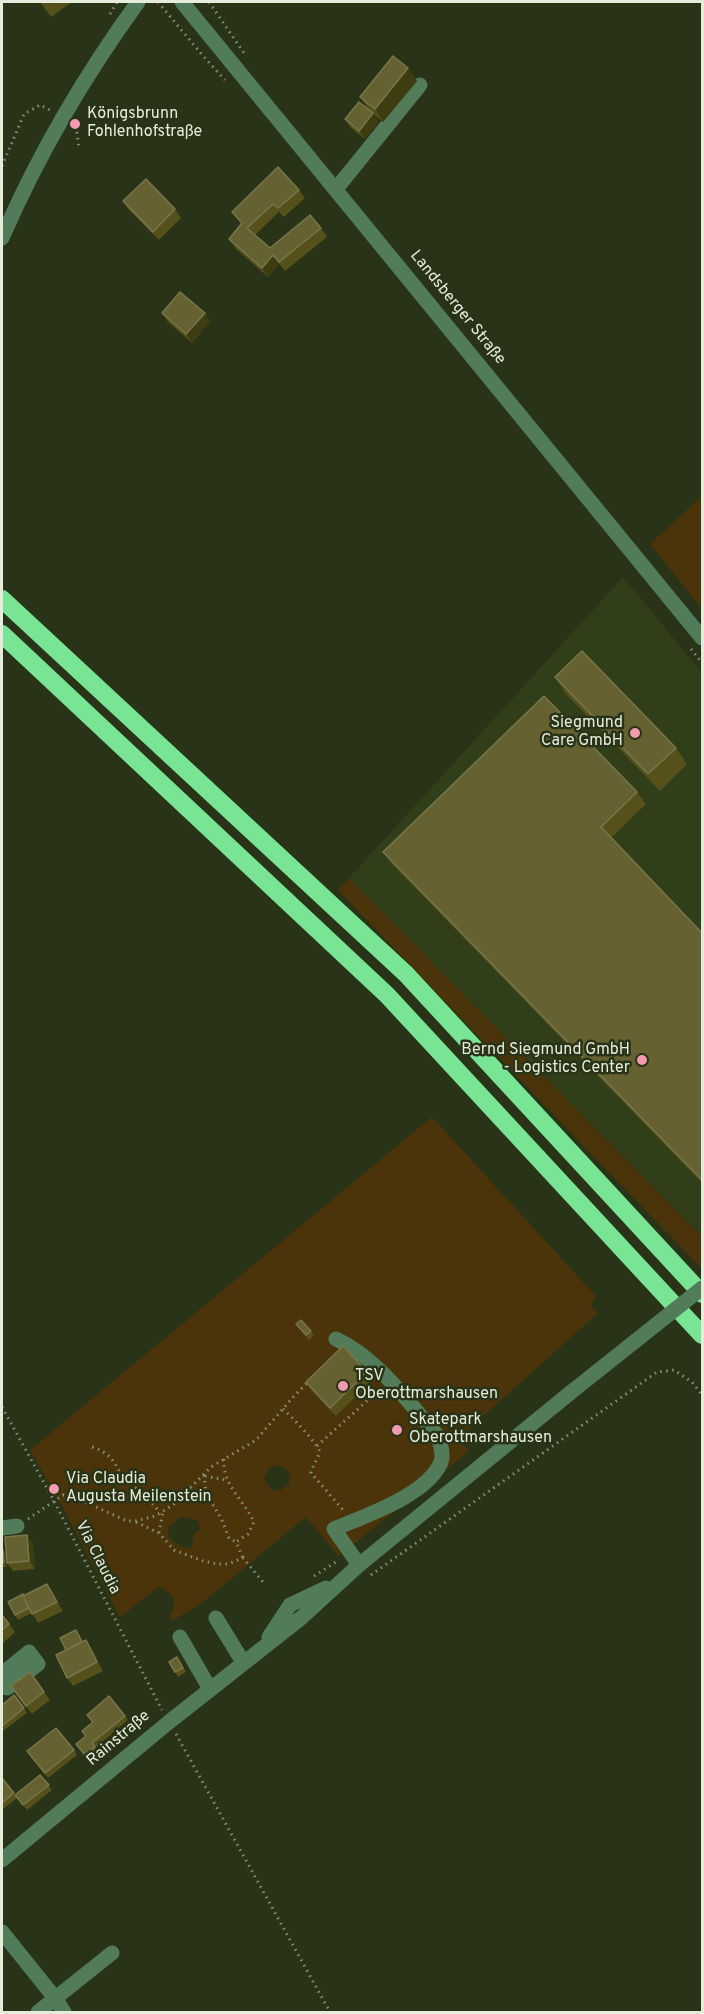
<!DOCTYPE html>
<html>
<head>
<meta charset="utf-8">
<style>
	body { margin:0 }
	#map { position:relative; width:704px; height:2014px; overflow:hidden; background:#283317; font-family:Overpass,sans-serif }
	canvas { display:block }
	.frame { position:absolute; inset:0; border:3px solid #e5ecdb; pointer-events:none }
</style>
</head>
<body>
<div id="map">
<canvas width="704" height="2014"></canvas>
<div class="frame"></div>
</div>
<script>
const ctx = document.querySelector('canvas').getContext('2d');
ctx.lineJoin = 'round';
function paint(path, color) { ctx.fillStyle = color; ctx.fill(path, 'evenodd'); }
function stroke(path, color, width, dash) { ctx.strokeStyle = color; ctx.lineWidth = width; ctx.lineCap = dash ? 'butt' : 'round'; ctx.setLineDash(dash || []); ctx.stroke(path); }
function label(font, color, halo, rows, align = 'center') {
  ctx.font = font + ' Overpass,sans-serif'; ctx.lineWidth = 5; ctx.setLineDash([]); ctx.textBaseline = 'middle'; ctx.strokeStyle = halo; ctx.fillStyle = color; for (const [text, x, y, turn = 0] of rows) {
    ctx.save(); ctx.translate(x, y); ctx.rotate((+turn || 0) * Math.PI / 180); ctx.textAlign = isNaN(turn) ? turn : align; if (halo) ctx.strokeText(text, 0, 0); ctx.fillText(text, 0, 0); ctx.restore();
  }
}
paint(new Path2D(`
	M623 577 702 673V1230L699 1233 349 878Z`), '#313e1a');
paint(new Path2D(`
	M702 496V609L650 544Z
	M349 878 698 1233 702 1230V1265L700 1267 338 890Z
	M432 1117 596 1296 591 1306 598 1313 458 1439 469 1451 339 1556 306 1517 202 1603 172 1621 169 1616 174 1608 173 1597 160 1586 120 1617 62 1506 30 1450ZM277 1465 285 1468 290 1475 289 1484 279 1491 271 1489 264 1479 269 1468ZM181 1517 197 1520 200 1529 194 1534 191 1548C184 1550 175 1543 169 1538L168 1528Z`), '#4b340a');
stroke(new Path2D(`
	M158 2 204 57 225 80
	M209 2 244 53
	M110 14 117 2
	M76 126 79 148
	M2 166 24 114 40 105 50 110
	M691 649 702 663
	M2 1407 54 1501 162 1710
	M283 1409C289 1414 317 1443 319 1450 320 1458 312 1465 311 1473L344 1511
	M317 1446 380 1389
	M92 1447C117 1455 113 1468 129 1482 141 1493 150 1499 160 1513
	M224 1459C222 1485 244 1500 254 1522L248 1534 236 1542 243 1558
	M204 1475 206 1494
	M205 1476 226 1480
	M189 1490 206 1494 221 1518 229 1538 236 1542
	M28 1519 63 1495 74 1497 127 1521H135L155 1516 173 1505 211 1467 256 1440 294 1396 309 1381
	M136 1522 159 1533 174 1550 203 1561 218 1564H228L243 1558 263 1582
	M159 1533 163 1511
	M371 1575 657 1372 674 1370 692 1382 702 1395
	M314 1576 339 1560
	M176 1734 330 2012`), '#879079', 3, [1.5, 4.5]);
stroke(new Path2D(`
	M182 2 702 638
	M336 189 420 85
	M2 238C38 155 85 75 138 2
	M336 1339C376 1357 408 1402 437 1435 440 1443 444 1453 441 1462 428 1495 364 1516 334 1529L359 1565
	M2 1528 17 1526
	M216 1618 243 1662
	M180 1637 210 1689
	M269 1637 290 1605 326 1588
	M2 1674 29 1652 38 1664 7 1688
	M2 1860 169 1722 301 1618 359 1565 570 1393
	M2 1932 55 1998 64 2012
	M38 2012 112 1953`), '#527b5a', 15);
stroke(new Path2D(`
	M2 599 406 974 702 1294
	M2 634 387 995 702 1335`), '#79e594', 18);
stroke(new Path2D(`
	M570 1393 702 1288`), '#527b5a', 15);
paint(new Path2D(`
	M40 2H72L51 17Z
	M408 68 417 81 383 122 369 110 360 97Z
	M345 119 379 122 365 139 351 128Z
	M299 190 305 198 284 217 279 212 255 235 270 248 321 228 327 237 285 271 279 264 268 277 235 248 229 239 242 224 232 212Z
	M123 201 175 209 181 218 159 240 129 210Z
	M162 313 210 321 192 343 168 322Z
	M555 677 676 748 687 764 660 791 566 694Z
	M637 792 646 804 611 838 702 933V1183L392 864 383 852Z
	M296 1324 311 1331 314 1335 309 1340Z
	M367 1372 373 1380 336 1416 312 1391 306 1382Z
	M27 1535 33 1544 35 1569 13 1571 7 1563Z
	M2 1550H3L6 1554 7 1567H2Z
	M47 1584 53 1593 63 1611 38 1623 32 1613 18 1620 15 1615 24 1596Z
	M2 1615 15 1632 2 1644Z
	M79 1634 83 1642 92 1649 103 1671 73 1686 67 1678 66 1650Z
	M180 1661 186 1672 178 1677 175 1672Z
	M30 1672 50 1700 32 1714 17 1695Z
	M14 1695 27 1713 3 1731 2 1729V1705Z
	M125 1716 128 1720 95 1748 98 1751 88 1759 76 1744 85 1736Z
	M74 1750 77 1755 48 1778 30 1756Z
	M40 1775 52 1790 27 1810 15 1795Z
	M2 1778 17 1798 2 1810Z`), '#56501b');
paint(new Path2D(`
	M408 68 417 81 383 122 375 109Z
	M373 113 379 122 365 139 359 131Z
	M273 255 279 264 268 277 262 268Z
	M205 313 210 321 192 343 186 334Z
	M27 1535 33 1544 35 1569 29 1561Z
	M3 1550 6 1554 7 1567 4 1562Z
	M47 1584 53 1593 63 1611 57 1602Z
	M86 1640 92 1649 103 1671 97 1662Z`), '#3d3d11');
const building = new Path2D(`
	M393 56 408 68 375 109 360 97Z
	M359 102 373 113 359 131 345 119Z
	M278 167 299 190 278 208 273 204 247 228 270 248 310 215 321 228 279 262 273 255 262 268 229 239 242 223 232 212Z
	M146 179 175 209 153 232 123 201Z
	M180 292 205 313 186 334 162 313Z
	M582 651 676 748 648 774 555 677Z
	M544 696 637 792 601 827 702 933V1180L383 852Z
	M301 1320 311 1331 306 1335 296 1324Z
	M343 1346 367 1372 330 1408 306 1382Z
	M27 1535 29 1561 7 1563 5 1537Z
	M2 1550H3L4 1562 2 1563Z
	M47 1584 57 1602 32 1614 23 1596Z
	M23 1594 24 1596H23L29 1608 15 1615 8 1602Z
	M2 1615 9 1624 2 1630Z
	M76 1630 82 1642 66 1650 60 1638Z
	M86 1640 97 1662 67 1678 56 1655Z
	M177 1657 183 1668 175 1672 169 1662Z
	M30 1672 44 1692 26 1706 11 1686Z
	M14 1695 24 1708 2 1726V1705Z
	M109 1696 125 1716 92 1743 95 1747 85 1755 76 1744 86 1736 82 1731 93 1722 87 1715Z
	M56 1728 74 1750 45 1773 27 1751Z
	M40 1775 49 1785 23 1805 15 1795Z
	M2 1778 14 1793 2 1803Z`);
paint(building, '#656130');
stroke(building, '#79764b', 1.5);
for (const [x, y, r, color] of [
	[75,124,6,"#f29ab0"],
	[635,733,6,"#f29ab0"],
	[642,1060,6,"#f29ab0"],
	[343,1386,6,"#f29ab0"],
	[397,1430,6,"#f29ab0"],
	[54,1489,6,"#f29ab0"]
]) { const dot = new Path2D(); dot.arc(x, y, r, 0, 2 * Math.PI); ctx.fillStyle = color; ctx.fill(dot); stroke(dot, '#283317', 2); }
label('16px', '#e5ecdb', '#283317', [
	["Königsbrunn",87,115],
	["Fohlenhofstraße",87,133],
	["Siegmund",623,724,"right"],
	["Care GmbH",623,742,"right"],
	["Bernd Siegmund GmbH",630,1051,"right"],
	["- Logistics Center",630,1069,"right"],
	["TSV",355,1377],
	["Oberottmarshausen",355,1395],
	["Skatepark",409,1421],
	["Oberottmarshausen",409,1439],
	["Via Claudia",66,1480],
	["Augusta Meilenstein",66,1498]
], 'left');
label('16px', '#e5ecdb', '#283317', [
	["Landsberger Straße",457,308,51],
	["Via Claudia",97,1558,63],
	["Rainstraße",119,1739,-40]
]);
</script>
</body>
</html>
